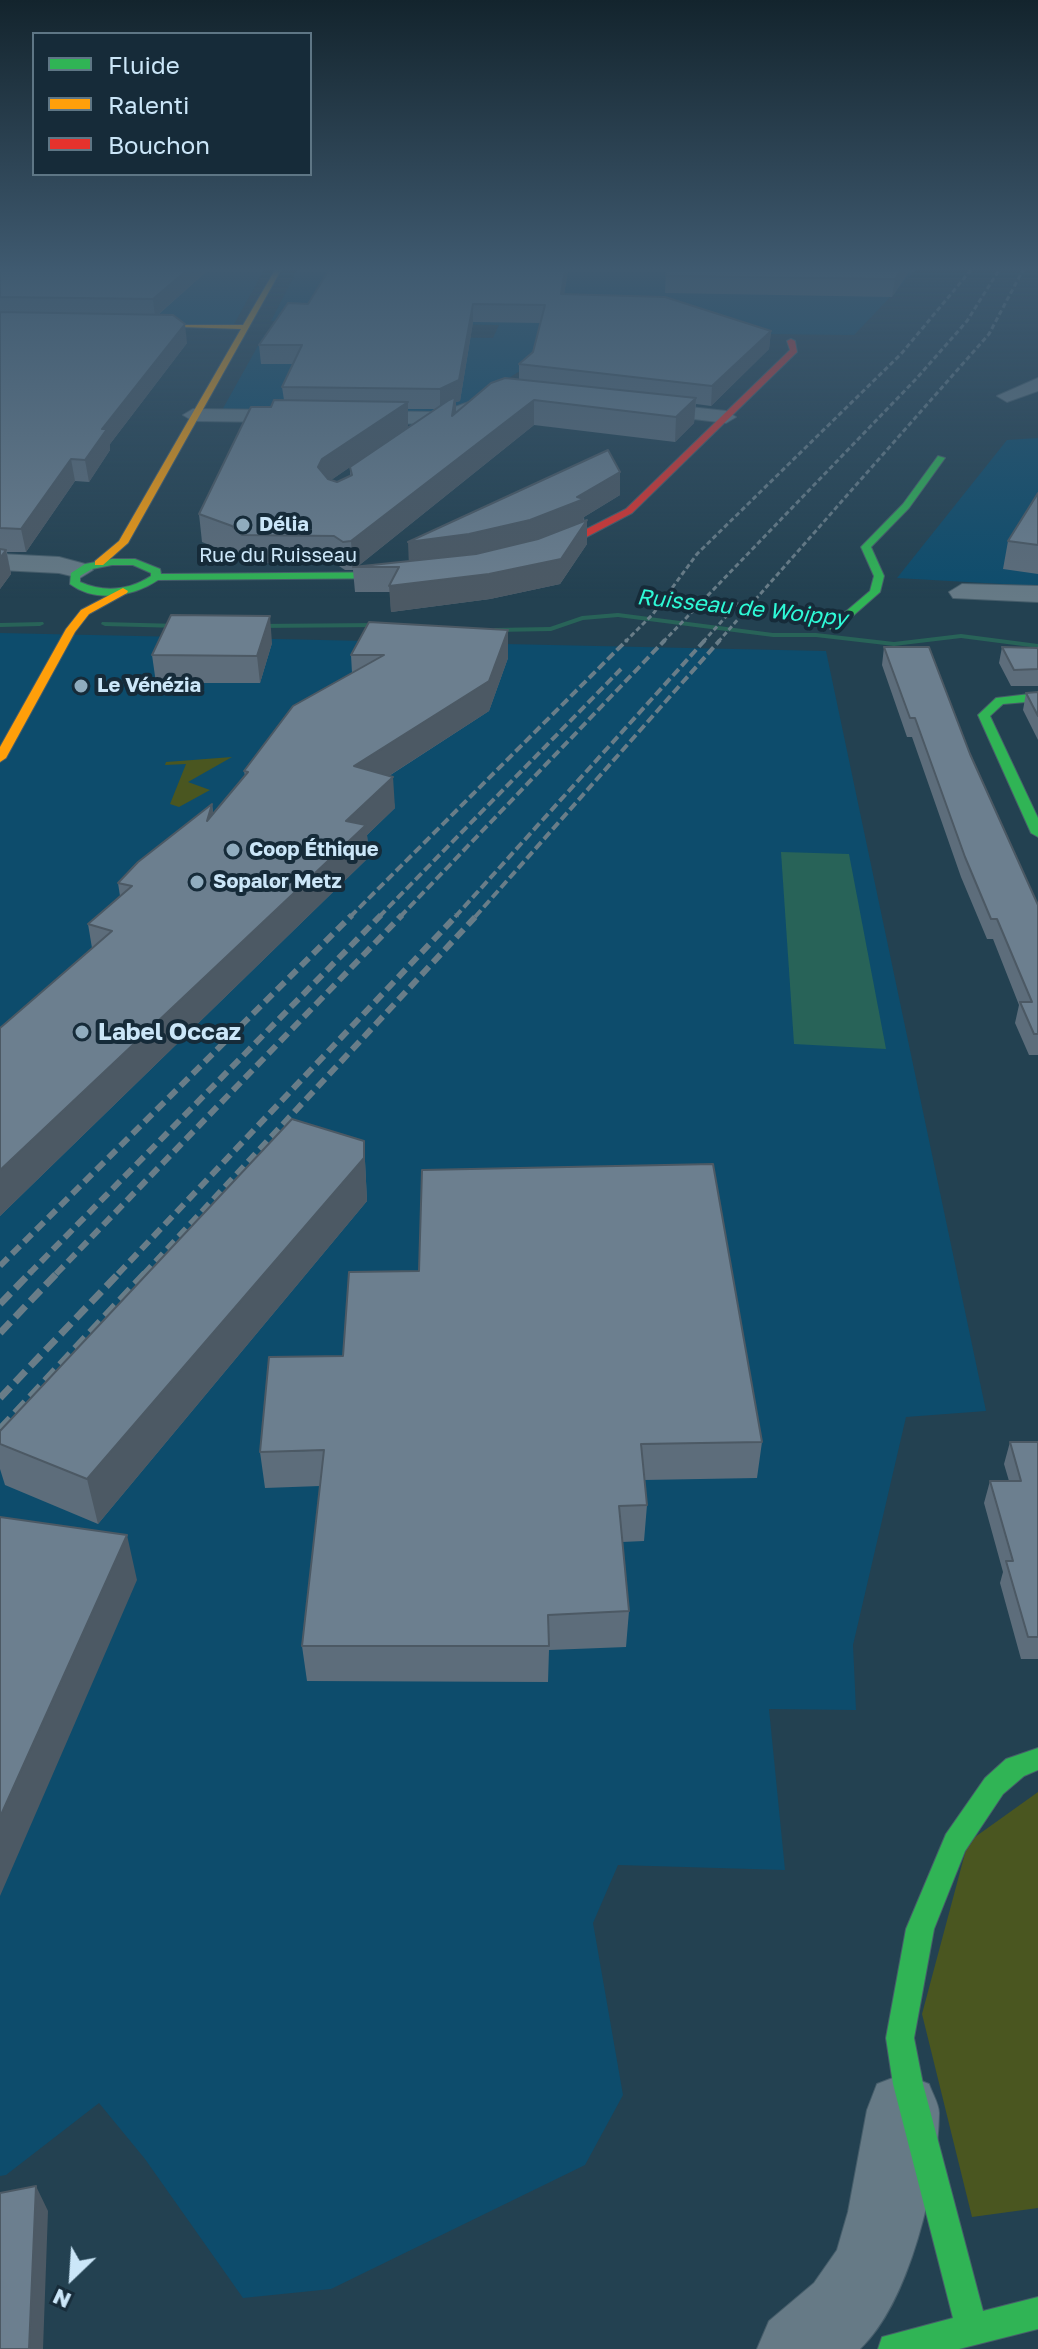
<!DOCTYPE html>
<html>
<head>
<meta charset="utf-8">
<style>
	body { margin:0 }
	#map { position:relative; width:1038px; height:2349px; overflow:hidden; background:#234151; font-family:"Golos Text",sans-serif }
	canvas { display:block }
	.legend { position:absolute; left:32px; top:32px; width:280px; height:144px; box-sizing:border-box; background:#162b39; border:2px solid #5e7685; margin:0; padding:10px 14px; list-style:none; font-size:24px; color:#cbe6f8 }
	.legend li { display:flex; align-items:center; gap:16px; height:40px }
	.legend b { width:40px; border:2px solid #5e7685 }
	.north { position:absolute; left:32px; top:2237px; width:80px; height:80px; -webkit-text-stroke:6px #162b39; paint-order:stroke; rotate:205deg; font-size:22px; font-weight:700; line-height:32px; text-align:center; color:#cbe6f8 }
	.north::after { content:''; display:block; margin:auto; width:28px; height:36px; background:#cbe6f8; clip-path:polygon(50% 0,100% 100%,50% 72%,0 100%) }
</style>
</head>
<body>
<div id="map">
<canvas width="1038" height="2349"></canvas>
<ul class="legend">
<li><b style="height:10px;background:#30b455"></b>Fluide</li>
<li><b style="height:10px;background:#ff9f0a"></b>Ralenti</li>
<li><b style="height:10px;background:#e5322d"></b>Bouchon</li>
</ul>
<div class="north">N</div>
</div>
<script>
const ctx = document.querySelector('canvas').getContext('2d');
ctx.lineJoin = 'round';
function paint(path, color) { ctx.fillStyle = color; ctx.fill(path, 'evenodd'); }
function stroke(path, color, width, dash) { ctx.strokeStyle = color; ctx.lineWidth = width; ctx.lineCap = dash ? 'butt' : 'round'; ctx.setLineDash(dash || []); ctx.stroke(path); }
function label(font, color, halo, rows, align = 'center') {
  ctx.font = font + ' "Golos Text",sans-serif'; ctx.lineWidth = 8; ctx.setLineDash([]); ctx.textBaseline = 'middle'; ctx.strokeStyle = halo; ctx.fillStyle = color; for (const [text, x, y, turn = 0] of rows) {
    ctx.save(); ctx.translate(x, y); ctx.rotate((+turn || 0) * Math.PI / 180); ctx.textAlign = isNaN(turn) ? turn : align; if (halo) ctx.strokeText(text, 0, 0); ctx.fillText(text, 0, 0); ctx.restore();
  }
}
paint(new Path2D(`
	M0 270H264L233 326 0 320Z
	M297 270H916L854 335 582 332 453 413 221 412 264 335 493 338 499 325 271 321Z
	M1038 438V586L897 578 1007 440Z
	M0 633 826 651 986 1411 906 1417 853 1645 856 1710 769 1709 785 1870 618 1865 593 1923 623 2095 585 2165 331 2289 243 2298 145 2159 99 2103 6 2175 0 2176Z`), '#0d4c6c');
paint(new Path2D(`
	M232 757 188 782 210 790 179 807 170 804 186 764 165 765 166 762Z
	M1038 1792V2208L972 2217 922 2014 968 1842Z`), '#4a5620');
paint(new Path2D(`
	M781 852 849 854 886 1049 794 1044Z`), '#286358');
paint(new Path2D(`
	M618 613 773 633H816L894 642 961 634 1038 644V648L961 638 894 646 816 637H773L618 617 583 620 551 631 495 632 491 630 495 628 550 627 582 616Z
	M43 622 44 624 40 626 0 627V623Z
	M102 622 180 624 184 626 180 628 105 626 101 624Z
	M380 623H383V627L255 628 251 626 255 624Z`), '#286358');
const street = new Path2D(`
	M1038 378V391L1007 402 997 396Z
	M480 398 490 404C478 418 459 421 441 424L193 421 183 415 193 409 441 412Z
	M636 401 726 411 736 417 726 423 629 411 626 407 629 403Z
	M0 554 59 557 89 565 93 570 80 578 59 573 0 570Z
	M962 584 1038 586V602L953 598 949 592Z
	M903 2074 929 2084C932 2093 939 2104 939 2113 938 2180 910 2302 860 2349H757L769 2321 814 2283 837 2250 848 2212 867 2110 877 2084Z`);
const fast = new Path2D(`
	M938 456 945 458 909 508 871 547 884 576 880 592 838 629H830V625L870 591 874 576 861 547 903 504Z
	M112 559H135L160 569 161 574 413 572 418 575 413 578 158 580C133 597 95 603 70 584L71 573 85 564ZM112 565H133L151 573V576C129 590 105 593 80 582V576L92 569Z
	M1038 693V701L1003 704 990 716 1038 818V837L1031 833 978 715 996 698Z
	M1038 1748V1770L1024 1776 1003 1794 965 1851 934 1929 914 2038 923 2084 983 2311 1038 2297V2329L959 2349H878L882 2337 953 2318 893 2084 886 2038 906 1929 946 1834 985 1778 1006 1759Z`);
const slow = new Path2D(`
	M275 270H281L128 543 103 565H95V561L119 541 241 329 122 325H243Z
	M123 588 128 591 127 593 89 614 75 632 6 758 0 762V747L66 629 81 610Z`);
const jam = new Path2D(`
	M791 339 795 341 797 352 632 513 575 543 528 557V553L567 539 626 509 790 350 787 341Z`);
stroke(street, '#465d6a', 2);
stroke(fast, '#465d6a', 2);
stroke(slow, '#465d6a', 2);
stroke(jam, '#465d6a', 2);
paint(street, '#667a86');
paint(fast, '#30b455');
paint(slow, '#ff9f0a');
paint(jam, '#e5322d');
stroke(new Path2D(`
	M625 642 653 614 697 554 901 354 971 270
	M663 642 916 379 967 321 999 270
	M703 642 740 601
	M718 642 989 334 1023 270`), '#697d88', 3, [5, 3]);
stroke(new Path2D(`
	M350 917 627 640
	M379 917 621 669
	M400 917 665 640
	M455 917 705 640
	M475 917 720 640`), '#697d88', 4, [9, 4]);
stroke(new Path2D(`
	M0 1266 352 915
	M29 1274 381 915
	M56 1274 402 915
	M118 1274 457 915
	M144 1274 477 915`), '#697d88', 6, [11, 6]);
stroke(new Path2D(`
	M0 1304 31 1272
	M0 1333 58 1272
	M0 1398 120 1272
	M0 1429 146 1272`), '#697d88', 7, [15, 7]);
paint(new Path2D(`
	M0 270H208L158 315 187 343 110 444V450L89 482 75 481 26 552H7L11 574 0 589Z
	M329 270H568L564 295 771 331 769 349 711 406 696 404 694 423 675 442 534 425 357 567 409 561 620 472V495L584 517 587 544 560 584 490 599 391 612 390 592H355L353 570H345L336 564 245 563 235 555 202 542 199 514 271 407 284 400 282 387 293 364H261L259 345 308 304ZM473 322 540 323 533 352 519 364V379L456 413V402L460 401ZM408 409H435L408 427ZM350 467V476L337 482 331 480Z
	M666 270H910L892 297 665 293Z
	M1038 493V574L1003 569 1008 541Z
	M508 630V658L489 711 389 776 395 808 367 835 369 857 0 1216V1028L92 948 88 924 120 896 118 883 212 804 213 813 245 776 244 771 352 673 351 655Z
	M272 643 260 683H156L152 655Z
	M884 647 970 754 1038 905V1055H1029L1015 1023 1019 1005 993 939H987L961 877 912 737H907L882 665Z
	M1002 647 1038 648V686H1011L999 663Z
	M1038 692V740L1023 710 1026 693Z
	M364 1141 367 1201 98 1524 5 1485 0 1469V1431Z
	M762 1442 757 1478 644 1480 647 1505 644 1541 622 1542 629 1611 626 1647 549 1650 548 1682 307 1681 302 1646 320 1486 265 1488 260 1452Z
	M1010 1442H1038V1659H1021L1000 1583 1003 1572 984 1503 990 1481H1009L1004 1464Z`), '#5d6d7b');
paint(new Path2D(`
	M187 270H208L155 317 153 299Z
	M565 270H568L561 312V294Z
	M901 270H910L892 297 895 279Z
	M473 304V322L460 401 456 402V422L440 409V389Z
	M185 324 187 343 110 444V450L89 482 85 460 102 429Z
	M771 331 769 349 711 406 712 386Z
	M696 398 694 423 675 442 676 417Z
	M534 400V425L357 567H353V570L351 541Z
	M408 402V427L324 485 318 467 322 459Z
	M71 459 75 481 26 552 21 529Z
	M620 472V495L584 517 583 523 530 545 409 567 408 542 577 497Z
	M587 520V544L560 584 490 599 391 612 389 586 489 574Z
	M6 550 11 574 0 589V558Z
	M270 616 272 643 260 683 257 656Z
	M508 630V658L489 711 356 797 354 766Z
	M393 777 395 808 367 835 369 857 0 1216V1170L346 821Z
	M212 804 216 836 207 821Z
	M364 1141 367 1201 98 1524 87 1479Z
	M127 1535 137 1580 0 1896V1817Z
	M36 2186 48 2211 43 2349H29Z`), '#4c5964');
const building = new Path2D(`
	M0 270H187L153 299 0 297Z
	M329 270H565L561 294 665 297 771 331 712 386 519 364 533 352 545 305 473 304 459 380 440 389 282 387 302 345H259L288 303 308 304Z
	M666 270H901L895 279 666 276Z
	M0 312 173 315 185 324 102 429H107L85 460 71 459 21 529 0 528Z
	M505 378 696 398 676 417 534 400 351 541 343 542 334 536 242 535 232 526 199 514 251 407H271L274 400 408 402 322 459 318 467 328 479 337 482 352 475 350 467 449 400 455 397 452 416 491 383Z
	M608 450 620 472 577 497 584 499 530 520 469 534 408 542Z
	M1038 493V545L1008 541Z
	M587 520 561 559 489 574 389 586 399 567H353L476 554 538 539Z
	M0 549 6 550 0 558Z
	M171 615 270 616 257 656 152 655Z
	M369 622 508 630 489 681 354 766 393 777 346 821 366 825 0 1170V1028L112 931 88 924 132 886 118 883 138 862 212 804 207 821 248 772 244 771 293 706 384 655H351Z
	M884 647H929L970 754 1038 905V1034H1034L1020 1002H1032L997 919H991L965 857 915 718H910Z
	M1002 647 1038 648V669L1014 670Z
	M1038 692V716L1026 693Z
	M292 1119 364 1141V1158L87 1479 0 1444V1431Z
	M713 1164 762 1442 641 1444 647 1505 619 1506 629 1611 548 1615 549 1646H302L324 1450 260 1452 269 1357 343 1356 349 1272 419 1271 422 1170Z
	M1010 1442H1038V1637H1028L1006 1561H1013L990 1481H1021Z
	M0 1517 127 1535 0 1817Z
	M36 2186 29 2349H0V2193Z`);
paint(building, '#6c7f8f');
stroke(building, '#4c5964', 2);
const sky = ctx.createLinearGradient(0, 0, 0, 599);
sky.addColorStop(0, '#13242d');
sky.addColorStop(0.45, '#3f5a70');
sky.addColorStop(1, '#3f5a7000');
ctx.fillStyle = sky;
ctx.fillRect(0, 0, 1038, 599);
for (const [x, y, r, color] of [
	[243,525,8,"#90acbe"],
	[81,686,8,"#90acbe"],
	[233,850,8,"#90acbe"],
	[197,882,8,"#90acbe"],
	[82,1032,8,"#90acbe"]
]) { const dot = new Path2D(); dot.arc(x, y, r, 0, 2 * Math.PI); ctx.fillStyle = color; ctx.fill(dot); stroke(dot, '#162b39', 3); }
label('bold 20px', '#cbe6f8', '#162b39', [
	["Délia",259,525],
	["Le Vénézia",97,686],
	["Coop Éthique",249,850],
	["Sopalor Metz",213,882]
], 'left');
label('20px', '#cbe6f8', '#162b39', [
	["Rue du Ruisseau",278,556]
]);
label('italic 22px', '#2efad7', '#162b39', [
	["Ruisseau de Woippy",742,608,6]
]);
label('bold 24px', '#cbe6f8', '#162b39', [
	["Label Occaz",98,1032]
], 'left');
</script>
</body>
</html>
